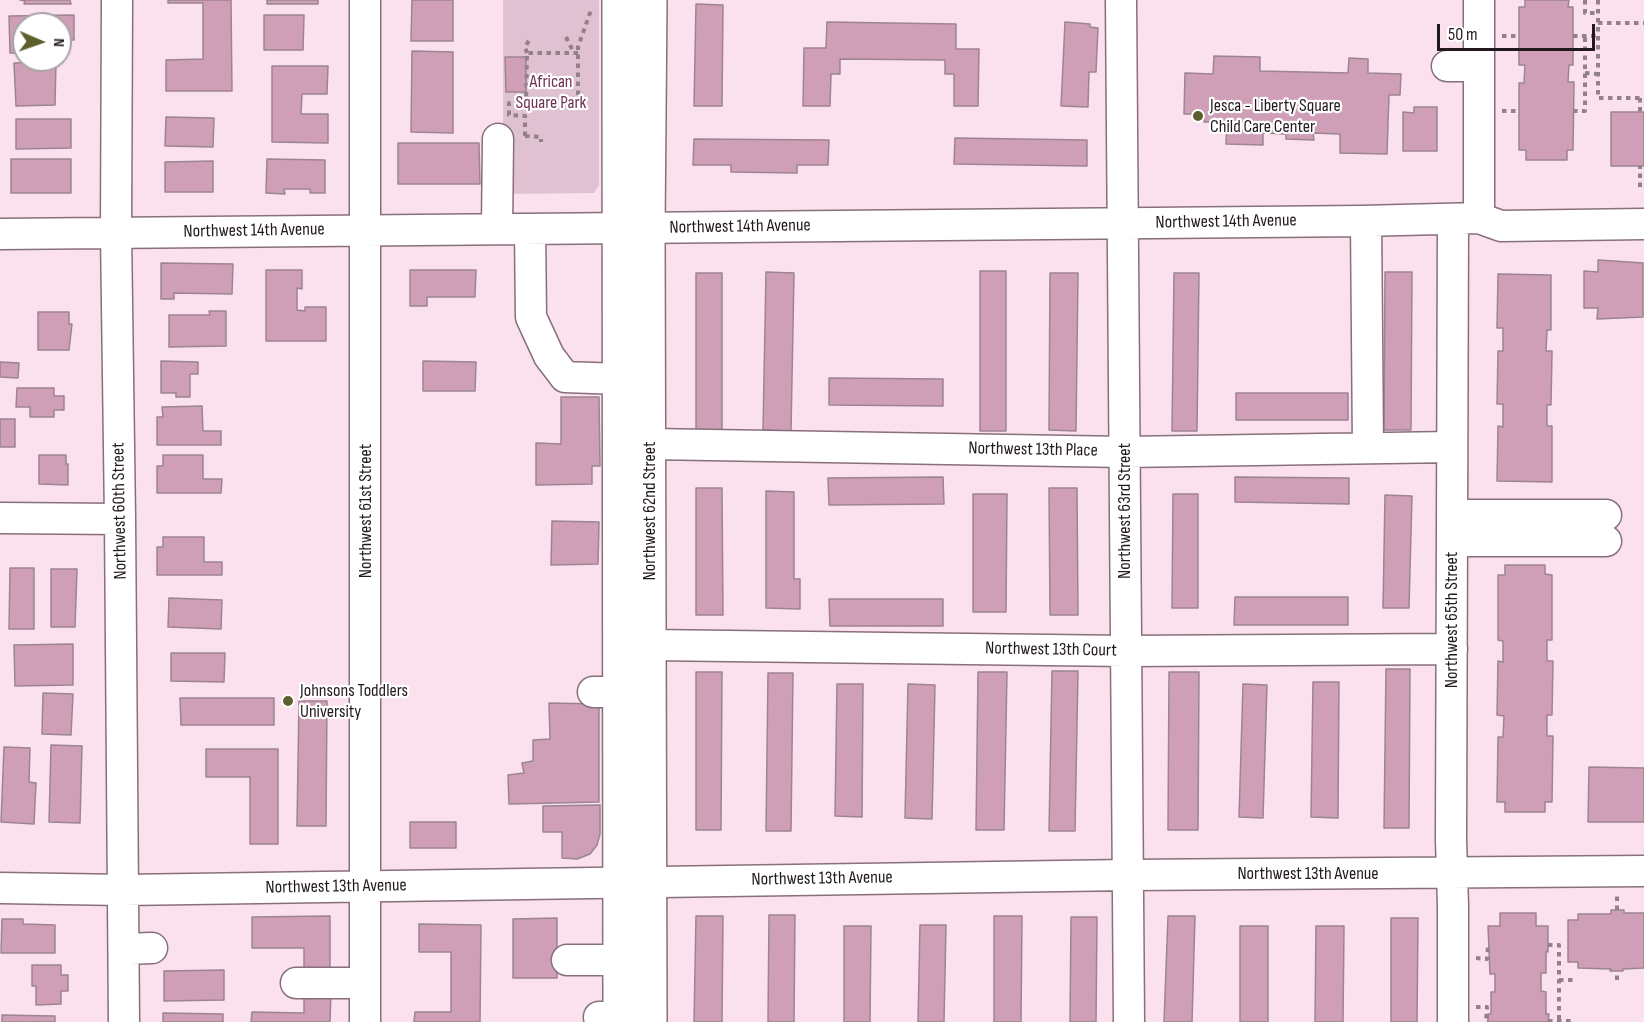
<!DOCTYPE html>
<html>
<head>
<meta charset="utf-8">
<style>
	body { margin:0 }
	#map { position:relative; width:1644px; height:1022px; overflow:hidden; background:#fbe0ee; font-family:"Sofia Sans Condensed",sans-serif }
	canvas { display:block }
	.north { position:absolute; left:12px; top:12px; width:60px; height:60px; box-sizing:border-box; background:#fff; border:2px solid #a7a3a5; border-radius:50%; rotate:92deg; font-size:16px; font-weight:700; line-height:24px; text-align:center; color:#22191e }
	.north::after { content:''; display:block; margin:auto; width:21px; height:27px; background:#5d602e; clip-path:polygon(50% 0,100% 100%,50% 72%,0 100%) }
	.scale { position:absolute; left:1437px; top:24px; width:158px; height:27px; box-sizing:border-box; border:3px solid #22191e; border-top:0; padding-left:8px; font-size:18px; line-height:21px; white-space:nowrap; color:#22191e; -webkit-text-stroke:4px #fff; paint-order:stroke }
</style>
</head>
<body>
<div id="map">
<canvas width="1644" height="1022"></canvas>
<div class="north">N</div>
<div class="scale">50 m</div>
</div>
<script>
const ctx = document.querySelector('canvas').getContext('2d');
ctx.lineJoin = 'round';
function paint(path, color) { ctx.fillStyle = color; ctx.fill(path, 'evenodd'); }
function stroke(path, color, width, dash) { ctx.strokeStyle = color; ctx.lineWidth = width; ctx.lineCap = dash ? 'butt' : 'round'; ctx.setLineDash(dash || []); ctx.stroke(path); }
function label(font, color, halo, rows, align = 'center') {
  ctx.font = font + ' "Sofia Sans Condensed",sans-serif'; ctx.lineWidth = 4.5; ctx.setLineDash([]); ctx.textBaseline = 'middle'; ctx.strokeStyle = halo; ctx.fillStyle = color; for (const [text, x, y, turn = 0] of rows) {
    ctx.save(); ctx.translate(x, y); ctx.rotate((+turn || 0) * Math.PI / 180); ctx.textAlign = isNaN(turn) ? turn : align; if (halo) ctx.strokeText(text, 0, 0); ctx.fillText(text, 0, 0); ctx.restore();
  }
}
paint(new Path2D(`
	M503 0H599V185L594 193 503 194Z`), '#e0c1d1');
const building = new Path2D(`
	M20 0H70L71 4H24L25 1Z
	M168 0H231L232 91H166V60L203 59V3H168Z
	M267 0H318V4H267Z
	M412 0H453V41H411Z
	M1525 0H1569L1568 7H1573V65H1569L1568 82H1574L1573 150H1567V160H1526V150H1519V83H1524L1525 65H1519V7H1525Z
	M696 4 723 5 722 106H694Z
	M74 15V40H67V53H60V24H24V53H10L9 16Z
	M264 15H304L303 50H264Z
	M827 22 956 24V49H979L978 106H954V74H945V60L840 59V74H831L830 106H803L804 48H826Z
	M1065 22 1090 24V27L1098 28 1096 72H1089L1088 107 1061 106Z
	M412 51 453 52V133L411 132Z
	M1214 56 1260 57V71L1348 73 1349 58 1368 59V73L1401 74 1400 95H1389L1387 154 1340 153V134L1313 133 1314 140 1286 139V134L1263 133V145L1226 144 1227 122H1204V114H1184L1185 73 1213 74Z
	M505 57H526V92H506Z
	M56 62 55 105 16 106 14 63Z
	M272 66H328L327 94H302L301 114H328V143L272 142Z
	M1414 107H1437V151H1403V112L1414 113Z
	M1611 112H1644V166H1611Z
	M166 117 214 118 213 147 165 146Z
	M16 119H71V148L16 149Z
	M955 138 1087 140V166L954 164Z
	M694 139 829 140 828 165H797V173L731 172V165H693Z
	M398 143H479L480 184H398Z
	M11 159H71V193H11Z
	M267 159 325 160V193H310V189H284L285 194 266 193Z
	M213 161V192H165V162Z
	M1598 260 1643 263V317L1597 319 1598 308H1584V271L1598 272Z
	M161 263 233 264 232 294 174 293V299H161Z
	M266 270H302V289L297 288V310L305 311V307H326V341H266Z
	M410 270H476L475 297H427V306H410Z
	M980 271H1006V431H980Z
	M766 272 794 273 791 431 763 430Z
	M1385 272H1412L1411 430H1384Z
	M696 273H722V431H696Z
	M1050 273H1078L1076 431 1049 430Z
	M1174 273H1199L1197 431H1172Z
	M1498 274 1551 275V330H1547L1546 351H1552L1551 405H1547V426H1552V482L1497 481 1498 426 1503 427V404H1497L1498 351H1503V328H1497Z
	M209 311H226V346L169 347V315H210Z
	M38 312H69V324H72L69 350H38Z
	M161 361 198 362V374H190V397H176V393H161Z
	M423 361 476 362 475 391H423Z
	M0 362 19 363 18 378 0 377Z
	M829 378 943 379V406L829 405Z
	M17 388H54V396H64V410H54V417H30V407H16Z
	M1236 393H1348V420H1236Z
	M561 397H599L600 466H592V484L536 485V443L561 444Z
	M202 406 203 431H221V445H157V417H163L162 407Z
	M0 419H15V447H0Z
	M39 455H66V464H68V485L39 484Z
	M163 455H203V479H222L221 493H157V466H163Z
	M943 477 944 504 829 505 828 478Z
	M1235 477 1349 478V504L1235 502Z
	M696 488H722L723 615H696Z
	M1049 488H1077L1078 615H1050Z
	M766 491 794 492V579H800V609L766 608Z
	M973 494H1007L1006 612H973Z
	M1173 494H1198V608H1172Z
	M1385 495 1412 496 1409 608H1383Z
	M552 521 599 522 598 564 551 565Z
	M163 537H204V562H222V575H157V547H163Z
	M1505 565H1545V574L1552 575V640H1547V661H1553L1552 715H1547V736H1553L1552 802H1545V812H1505V802H1497L1498 737H1503L1504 716 1497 715 1498 661 1503 662V641L1498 640V575H1505Z
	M10 568H34V629H9Z
	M51 569H77L75 627H51Z
	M1235 597H1348V625H1234Z
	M169 598 222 600 221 629 168 627Z
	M829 599H943V626H830Z
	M73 644V685L15 686 14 645Z
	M171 653H225L224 682 171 681Z
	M1386 669H1410L1409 828H1384Z
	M1052 671H1078L1075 831H1049Z
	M696 672H722L721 830H696Z
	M978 672H1007L1004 830H976Z
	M1169 672H1199L1198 830H1168Z
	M768 673H793L791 831H766Z
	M1313 682H1339L1338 818 1311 817Z
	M837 684H863L862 817 835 816Z
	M908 684 935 685 932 819 905 818Z
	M1243 684 1267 685 1263 818 1239 817Z
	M43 693 73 694 71 735 42 734Z
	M180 698H274V725H181Z
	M299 701H327L326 826H297Z
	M549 703 599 704V802L509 804 508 775 524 773 522 763 533 761V740L550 739Z
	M51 745 82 746 80 823 49 822Z
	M4 747 30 748 29 782 36 783 34 824 1 822Z
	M206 749H278V844H250V777H206Z
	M1589 767 1644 768V822H1588Z
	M600 805V834L597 845 590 854 577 859 562 858V832H543V806Z
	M410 822H456V848H410Z
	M1611 910H1624V913H1644V968L1623 969V971H1610L1611 969 1578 968V962H1568V920H1578V914H1611Z
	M1500 913H1536V926H1548V952L1546 951V973H1541V991L1546 992V1014H1549L1548 1022H1488V1014H1491V992H1495V974H1490L1488 926H1500Z
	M769 915H795L794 1022H768Z
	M330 916V968L304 969V948H252V917Z
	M696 916H723L722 1022H694Z
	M994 916H1022L1021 1022H994Z
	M1168 916H1195L1192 1022H1164Z
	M1071 917H1097L1096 1022H1070Z
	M557 918V978H513V919Z
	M1391 918H1418L1417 1022H1391Z
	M2 919H23V924L55 925V953H1Z
	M419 924 481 925 480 1022H414L415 1012H451V952H419Z
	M920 925H946L944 1022H918Z
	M844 926H871L870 1022H844Z
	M1240 926H1268V1022H1240Z
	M1316 926H1344L1343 1022H1315Z
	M32 965H61V975H68V991H61V1004L36 1005V986H32Z
	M224 970V1000L164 1001V971Z
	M304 990H331L330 1022H251L252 1012 304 1013Z
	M163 1013 223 1014V1022H163Z
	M2 1015 55 1016V1022H2Z`);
paint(building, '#cf9fb8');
stroke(building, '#9d8491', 1.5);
const minor = new Path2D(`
	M117 0 116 232 120 519 124 1022
	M1121 0 1129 1022
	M1479 0V218
	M1447 66H1479
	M1453 219 1451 840 1453 906V1022
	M1366 221 1368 448
	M497 229 498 139
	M530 229 531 317 549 356 565 377 620 379
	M0 234 1362 221 1479 218 1501 226 1644 224
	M650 444 1125 452 1452 447
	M1452 515H1606
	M0 518 120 519
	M1452 541H1606
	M650 645 1126 651 1452 649
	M593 692H619
	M0 888 124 890 1128 875 1644 871
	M124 949 152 948
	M567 960H620
	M296 983H365
	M599 1017H620
	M365 1022V0`);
const major = new Path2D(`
	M619 0 620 1022
	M650 0 648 228 650 1022`);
stroke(minor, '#876f7c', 33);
stroke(major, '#876f7c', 36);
stroke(new Path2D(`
	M1585 0V13H1598
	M1598 0V98H1644
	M1598 23H1644
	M1502 36H1519
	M1573 36H1598
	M566 37 574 53
	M527 53 525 47 530 39
	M578 53H527L526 103 578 104V47L591 10
	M1585 73 1598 74
	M1640 98V112
	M1502 111H1519
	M1573 111H1585V36
	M525 136V116L509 115V103H526
	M525 136 541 137V142
	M1640 187V166
	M1617 910V895
	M1548 945H1559V1022
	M1476 958 1487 959 1488 946
	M1559 980H1574
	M1617 980V971
	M1476 1007H1487L1486 1022H1488
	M1548 1021H1574`), '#92808a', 4, [4.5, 4.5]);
stroke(minor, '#fff', 30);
stroke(major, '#fff', 33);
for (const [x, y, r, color] of [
	[1198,116,6,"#5d602e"],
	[288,701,6,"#5d602e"]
]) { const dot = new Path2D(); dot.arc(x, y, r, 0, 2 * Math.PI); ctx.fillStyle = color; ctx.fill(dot); stroke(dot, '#fff', 2); }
label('18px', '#6c3155', '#fff', [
	["African",551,82],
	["Square Park",551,103]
]);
label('18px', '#22191e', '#fff', [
	["Jesca - Liberty Square",1210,106],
	["Child Care Center",1210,127],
	["Johnsons Toddlers",300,691],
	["University",300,712]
], 'left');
label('18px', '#22191e', '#fff', [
	["Northwest 14th Avenue",1226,222,-1],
	["Northwest 14th Avenue",740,227,-1],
	["Northwest 14th Avenue",254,231,-1],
	["Northwest 13th Place",1033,450,1],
	["Northwest 60th Street",120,511,-91],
	["Northwest 61st Street",366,511,-90],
	["Northwest 62nd Street",650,511,-90],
	["Northwest 63rd Street",1125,511,-90],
	["Northwest 65th Street",1452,620,-90],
	["Northwest 13th Court",1051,650,1],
	["Northwest 13th Avenue",1308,874],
	["Northwest 13th Avenue",822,879,-1],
	["Northwest 13th Avenue",336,887,-1]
]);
</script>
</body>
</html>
